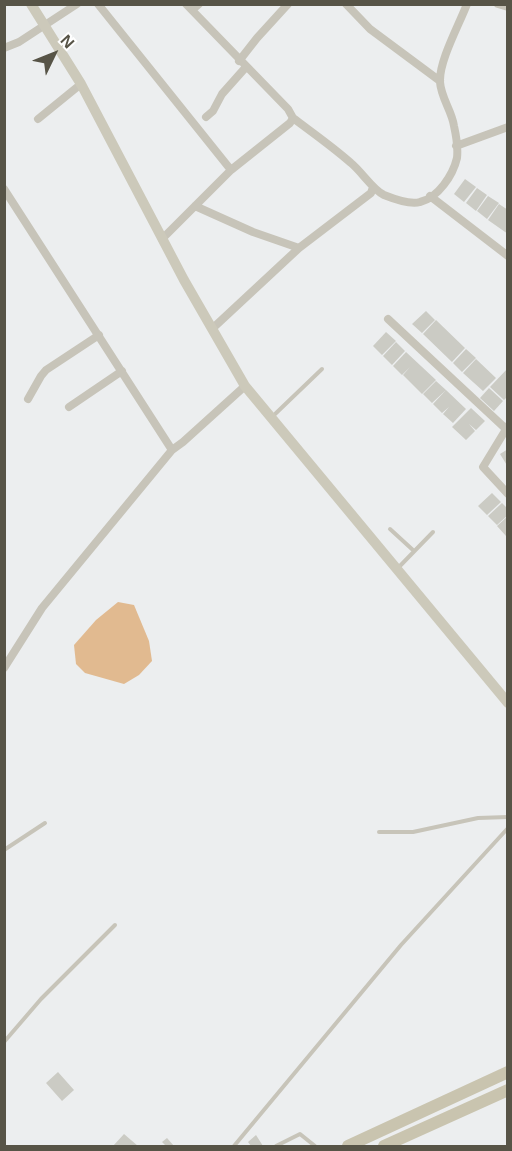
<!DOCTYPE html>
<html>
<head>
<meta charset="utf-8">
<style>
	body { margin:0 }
	#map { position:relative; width:512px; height:1151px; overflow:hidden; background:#eceeef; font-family:Helvetica,sans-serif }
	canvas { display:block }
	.frame { position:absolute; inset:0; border:6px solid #575447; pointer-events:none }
	.north { position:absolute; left:24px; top:24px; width:60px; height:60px; -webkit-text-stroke:4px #fff; paint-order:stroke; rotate:47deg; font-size:16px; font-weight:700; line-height:24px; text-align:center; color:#575447 }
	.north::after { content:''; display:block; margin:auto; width:21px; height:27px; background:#575447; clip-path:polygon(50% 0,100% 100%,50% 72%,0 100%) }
</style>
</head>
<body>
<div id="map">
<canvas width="512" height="1151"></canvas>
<div class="frame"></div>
<div class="north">N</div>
</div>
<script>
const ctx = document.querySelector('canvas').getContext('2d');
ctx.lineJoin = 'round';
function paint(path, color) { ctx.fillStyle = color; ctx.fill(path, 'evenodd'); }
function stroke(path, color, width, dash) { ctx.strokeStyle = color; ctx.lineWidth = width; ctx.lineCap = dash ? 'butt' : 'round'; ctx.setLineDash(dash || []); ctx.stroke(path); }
paint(new Path2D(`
	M118 602 134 605 149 641 152 661 139 675 124 684 85 673 76 664 74 645 96 620Z`), '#e1ba90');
paint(new Path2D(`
	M465 179 476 187 464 202 454 194Z
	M477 188 487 195 476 211 466 203Z
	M488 196 499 203 487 219 477 211Z
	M499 204 508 210V234L488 220Z
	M426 311 435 320 422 333 412 324Z
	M436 320 465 348 452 362 423 334Z
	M386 332 396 341 382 355 373 346Z
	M396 342 405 351 392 365 383 356Z
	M466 349 476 358 462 372 453 363Z
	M406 352 436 380 422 394 403 375 410 367 402 375 393 366Z
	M476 359 496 378 483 391 463 373Z
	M508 368V396L504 400 490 387Z
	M436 381 446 390 432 403 423 394Z
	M489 388 503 401 494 411 480 398Z
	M446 390 466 409 453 423 443 414 449 407 442 413 433 404Z
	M471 408 485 421 476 430 469 424 475 431 466 440 452 427Z
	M508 449V467L500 454Z
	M492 493 501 502 487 515 478 506Z
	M502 503 508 509V515L497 525 488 516Z
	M508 516V534L506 536 497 526Z
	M58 1072 74 1090 62 1101 46 1083Z
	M124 1134 138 1146H113Z
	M256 1135 263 1146H251L248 1142Z
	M167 1138 174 1146H166L162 1142Z`), '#cbcbc4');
stroke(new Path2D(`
	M273 416 322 369
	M390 529 414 551
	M397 569 433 532
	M379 832H413L478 818 508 817
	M4 850 45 823
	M4 1042 41 999 115 925
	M234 1146 401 945 508 828
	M276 1146 300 1134 315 1146`), '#c7c4b9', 4);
stroke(new Path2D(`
	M98 4 231 170
	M186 4 288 109 293 118C313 133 333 147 351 163 362 172 373 190 384 195 394 199 410 205 420 202 438 198 453 175 457 158 458 149 456 135 454 126 452 111 441 98 440 82 439 61 459 25 467 4
	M346 4 370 29 440 81
	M498 4 508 7
	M192 10 199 4
	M4 48 19 42 77 4
	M239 61 257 38 288 4
	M206 117 213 111 222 94 246 67
	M38 119 81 84
	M456 146 508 127
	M4 189 172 450
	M430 196 508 256
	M195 206 253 232 299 248
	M162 239 231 170 290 123 293 118
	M388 319 506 429
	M213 328 299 248 371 193 373 187
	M28 399 41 376 46 370 99 335
	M69 407 122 371
	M508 426 483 467 508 494
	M4 668 42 608 172 450 183 442 245 386`), '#c7c4b9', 8);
stroke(new Path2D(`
	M31 4 81 84 184 280 245 386 508 703`), '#ccc9ba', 10);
stroke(new Path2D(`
	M348 1146 508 1072
	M384 1146 508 1090`), '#c9c4af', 12);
</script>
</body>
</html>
